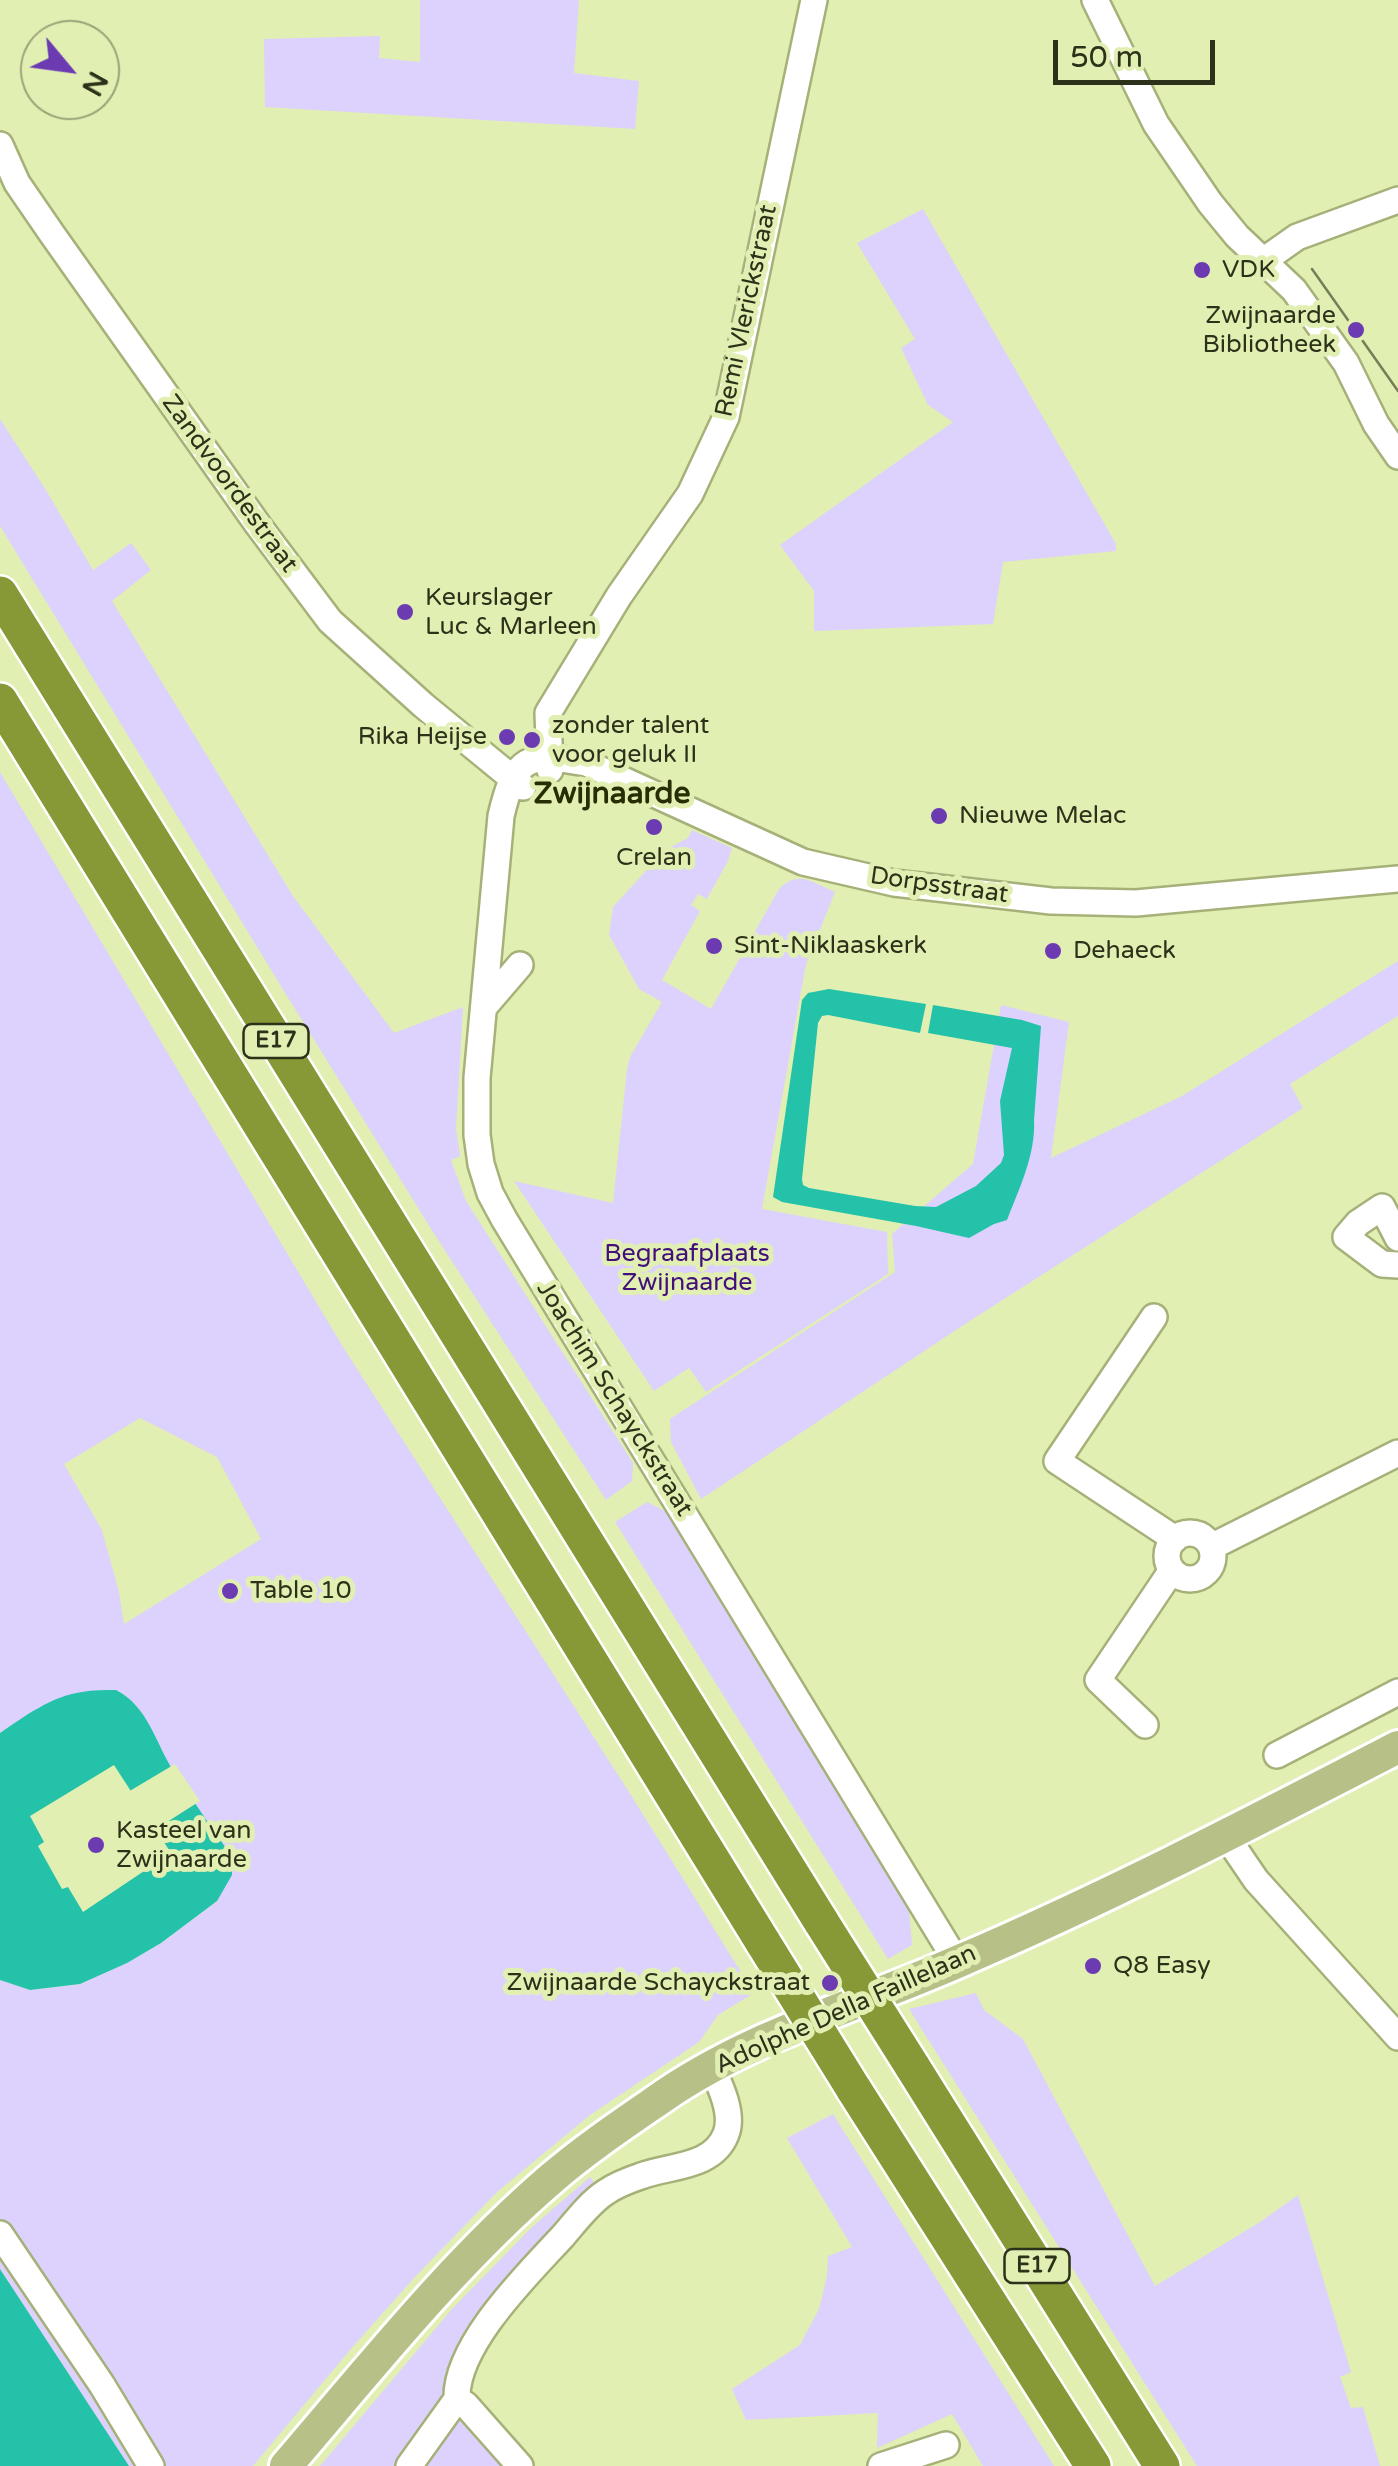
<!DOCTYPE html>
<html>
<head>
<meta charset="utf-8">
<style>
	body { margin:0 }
	#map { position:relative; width:1398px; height:2466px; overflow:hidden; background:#e1efb3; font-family:"Varela Round",sans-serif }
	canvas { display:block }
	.north { position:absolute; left:20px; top:20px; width:100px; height:100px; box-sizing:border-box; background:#e1efb3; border:2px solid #99a375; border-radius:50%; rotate:119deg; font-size:28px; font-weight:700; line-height:40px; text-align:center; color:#2c3119 }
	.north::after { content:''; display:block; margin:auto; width:35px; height:45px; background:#6c3bb2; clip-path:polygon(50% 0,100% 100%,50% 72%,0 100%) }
	.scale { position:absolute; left:1053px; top:40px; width:162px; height:45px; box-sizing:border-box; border:5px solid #2c3119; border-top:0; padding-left:12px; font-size:30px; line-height:35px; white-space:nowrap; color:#2c3119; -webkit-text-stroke:8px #e1efb3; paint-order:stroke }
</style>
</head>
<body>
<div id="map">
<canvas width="1398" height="2466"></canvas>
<div class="north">N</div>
<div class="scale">50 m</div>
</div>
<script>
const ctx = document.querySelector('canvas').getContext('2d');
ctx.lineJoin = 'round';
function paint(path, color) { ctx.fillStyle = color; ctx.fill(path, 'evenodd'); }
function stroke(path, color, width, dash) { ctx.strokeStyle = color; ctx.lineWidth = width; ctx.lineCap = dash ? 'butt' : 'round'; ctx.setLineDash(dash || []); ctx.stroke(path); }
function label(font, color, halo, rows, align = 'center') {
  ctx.font = font + ' "Varela Round",sans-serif'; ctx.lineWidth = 10; ctx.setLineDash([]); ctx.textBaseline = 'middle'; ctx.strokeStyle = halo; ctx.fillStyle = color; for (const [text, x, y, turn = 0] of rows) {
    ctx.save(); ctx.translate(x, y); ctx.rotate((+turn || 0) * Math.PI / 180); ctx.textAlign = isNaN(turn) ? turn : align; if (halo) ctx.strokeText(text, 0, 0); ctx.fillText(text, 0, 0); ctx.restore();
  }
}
paint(new Path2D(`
	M420 0H579L574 73 639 81 635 129 265 107 264 39 380 36 379 58 420 62Z
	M923 209 1116 544V551L1003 562 993 624 814 631V591L780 545 953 422 928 405 901 348 915 339 857 243Z
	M0 419 44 487 93 570 131 543 151 570 112 601 293 896 394 1033 463 1007 456 1128 460 1156 451 1160 466 1201 633 1463 632 1481 606 1500 433 1232 287 996 0 526Z
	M0 772 343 1347 629 1792 754 1993 718 2015 699 2042 590 2115 497 2192 414 2278 349 2351 253 2466H129L0 2269V1980L30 1990 80 1984 126 1963 161 1943 217 1901C203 1860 157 1698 114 1690 109 1689 103 1691 98 1691 61 1693 31 1712 0 1733ZM140 1418 217 1457 261 1539 124 1624 119 1592 102 1530 64 1464Z
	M692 830 732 848 728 861 707 899 698 894 691 905 700 911 662 980 711 1009 779 889C799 869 813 883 835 892L819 932H816L805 969 762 1209 887 1232 888 1274 706 1392 689 1368 654 1391 514 1181 613 1203 627 1069 630 1057 662 1002 639 989 609 935 613 907 665 850 688 838Z
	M1398 961V1016L1290 1084 1303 1108 965 1324 701 1499 671 1442 670 1419 895 1272 892 1234 973 1164 1001 1005 1069 1022 1051 1158 1182 1096Z
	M647 1502 667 1512 909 1909 912 1945 888 1959 615 1522Z
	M976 1993 984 2010 1023 2039 1155 2286 1260 2222 1298 2195 1351 2372 1340 2377 1351 2408 1363 2407 1380 2466H1197L909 2009Z
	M833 2114 1054 2466H983L952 2414 877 2448 878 2413 746 2420 732 2389 800 2345 819 2309 827 2276 828 2256 852 2247 787 2138Z
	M590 2177 596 2185 580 2201 448 2406 501 2466H320L452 2309 532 2227Z`), '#ddd1fd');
paint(new Path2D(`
	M829 989 926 1004 920 1033 828 1015 822 1016 818 1023 802 1179 803 1185 809 1188 915 1206 936 1207 976 1186 1001 1163 1004 1155 1000 1101 1012 1048 928 1033 933 1005 1022 1020 1041 1026 1034 1120C1036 1154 1019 1189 1007 1220L994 1224 969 1238 916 1226 782 1202 773 1197 802 1000 808 993Z
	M116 1690C148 1706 156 1744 174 1772 193 1801 213 1829 232 1857V1875L217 1901 161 1943 127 1963 80 1984 30 1990 0 1980V1733C25 1716 52 1696 82 1692 93 1690 105 1690 116 1690ZM114 1765 171 1853 83 1912 68 1887 62 1889 38 1846 44 1842 30 1816Z
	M0 2269 129 2466H0Z`), '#24c2a9');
paint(new Path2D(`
	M175 1764 200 1801 153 1831 128 1792Z`), '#e1efb3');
const minor = new Path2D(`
	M1095 0 1156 124 1210 203 1237 236 1294 290 1346 363 1376 424 1398 456
	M0 145 17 183 52 234 258 525 330 621 423 705 523 787
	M1263 261 1297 237 1398 200
	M550 770 548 713 619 596 690 494 726 417 814 0
	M484 1007 520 965
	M1398 1238 1382 1207 1358 1223 1346 1237 1382 1264 1398 1265
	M1154 1317 1057 1461 1175 1539
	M1167 1556a23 23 0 1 1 46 0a23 23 0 1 1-46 0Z
	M1211 1547 1398 1453
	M1145 1725 1098 1680 1172 1570
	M1277 1755 1398 1692
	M1226 1836 1256 1880 1398 2037
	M957 1962 504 1219 490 1193 481 1164 477 1135V1078L501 816C515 756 528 752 586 763L803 862 894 883 1051 901 1136 903 1398 879
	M0 2234 102 2385 151 2466
	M457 2399C455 2345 528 2274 563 2236 576 2221 590 2202 606 2192 616 2185 629 2180 641 2176 670 2165 713 2168 726 2134 734 2114 720 2085 712 2068
	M457 2399 466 2405 520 2466
	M409 2466 457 2399
	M881 2466 946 2445`);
const major = new Path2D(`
	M286 2466C371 2367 453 2263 552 2178 588 2147 629 2120 668 2093 756 2034 861 2004 957 1962 1107 1898 1253 1822 1398 1747`);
const highway = new Path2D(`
	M0 594 822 1923
	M0 701 764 1944
	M912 2066 1162 2466
	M853 2088 1093 2466`);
stroke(minor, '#a5b178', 30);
stroke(major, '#fff', 38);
stroke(highway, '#fff', 40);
stroke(minor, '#fff', 25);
stroke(major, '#b7c187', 32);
stroke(highway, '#879837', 35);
stroke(new Path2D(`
	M1312 269 1398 391`), '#767e58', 2.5);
const highwayBridge = new Path2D(`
	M822 1923 912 2066
	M764 1944 853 2088`);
stroke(highwayBridge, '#fff', 40, []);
stroke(highwayBridge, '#879837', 35);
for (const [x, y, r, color] of [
	[1202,270,10,"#6c3bb2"],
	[1356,330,10,"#6c3bb2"],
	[405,612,10,"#6c3bb2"],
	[507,737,10,"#6c3bb2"],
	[532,740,10,"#6c3bb2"],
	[939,816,10,"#6c3bb2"],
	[654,827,10,"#6c3bb2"],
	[714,946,10,"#6c3bb2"],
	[1053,951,10,"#6c3bb2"],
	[230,1591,10,"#6c3bb2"],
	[96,1845,10,"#6c3bb2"],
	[1093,1966,10,"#6c3bb2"],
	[830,1983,10,"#6c3bb2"]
]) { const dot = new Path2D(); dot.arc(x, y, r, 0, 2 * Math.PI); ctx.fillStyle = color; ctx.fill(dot); stroke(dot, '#e1efb3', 4); }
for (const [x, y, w] of [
	[276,1041,65],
	[1037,2266,65]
]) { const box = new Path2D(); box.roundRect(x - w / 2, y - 17, w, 34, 8); ctx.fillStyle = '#e1efb3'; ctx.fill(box); stroke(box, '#2c3119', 2.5); }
label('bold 22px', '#2c3119', null, [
	["E17",276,1041],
	["E17",1037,2266]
]);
label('25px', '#2c3119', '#e1efb3', [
	["VDK",1222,270],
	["Zwijnaarde",1336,316,"right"],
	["Bibliotheek",1336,345,"right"],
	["Keurslager",425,598],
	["Luc & Marleen",425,627],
	["zonder talent",552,726],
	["voor geluk II",552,755],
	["Rika Heijse",487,737,"right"],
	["Nieuwe Melac",959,816],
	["Crelan",654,858,"center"],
	["Sint-Niklaaskerk",734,946],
	["Dehaeck",1073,951],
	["Table 10",250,1591],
	["Kasteel van",116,1831],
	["Zwijnaarde",116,1860],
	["Q8 Easy",1113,1966],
	["Zwijnaarde Schayckstraat",810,1983,"right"]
], 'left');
label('25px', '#2c3119', '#e1efb3', [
	["Remi Vlerickstraat",747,311,-78],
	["Zandvoordestraat",229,484,54],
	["Dorpsstraat",939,886,8],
	["Joachim Schayckstraat",614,1399,58],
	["Adolphe Della Faillelaan",846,2010,-24]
]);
label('25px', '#421078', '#e1efb3', [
	["Begraafplaats",687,1254],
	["Zwijnaarde",687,1283]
]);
label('bold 30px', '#282e03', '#e1efb3', [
	["Zwijnaarde",612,795]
]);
</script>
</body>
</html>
